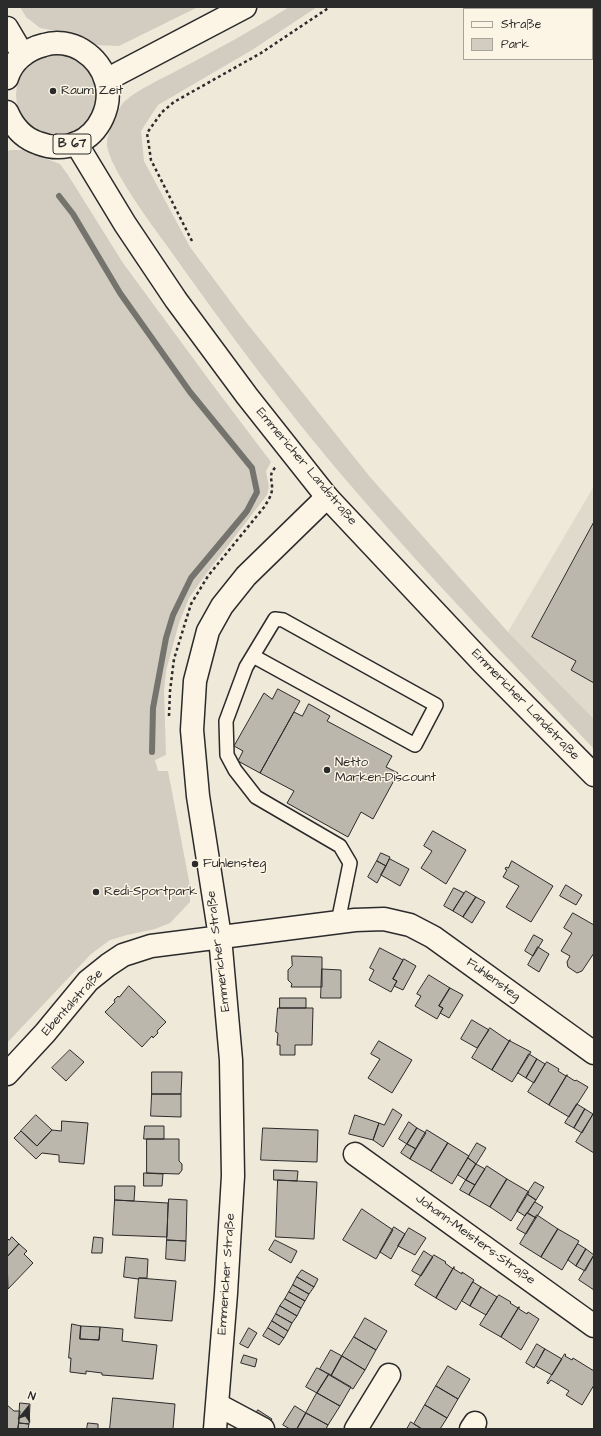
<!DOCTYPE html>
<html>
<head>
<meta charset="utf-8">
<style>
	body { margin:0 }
	#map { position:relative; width:601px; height:1436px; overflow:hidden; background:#efe9da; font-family:"Architects Daughter",sans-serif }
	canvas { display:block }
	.frame { position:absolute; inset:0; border:8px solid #2b2b2b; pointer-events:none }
	.legend { position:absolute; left:463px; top:8px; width:130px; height:52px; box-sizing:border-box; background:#fcf5e5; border:1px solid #a8a49b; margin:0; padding:5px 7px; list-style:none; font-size:12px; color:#2b2b2b }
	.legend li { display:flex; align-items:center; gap:8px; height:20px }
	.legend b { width:20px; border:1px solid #a8a49b }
	.north { position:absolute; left:8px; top:1388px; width:40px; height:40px; -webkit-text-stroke:3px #fcf5e5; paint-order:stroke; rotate:18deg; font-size:11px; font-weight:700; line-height:16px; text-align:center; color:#2b2b2b }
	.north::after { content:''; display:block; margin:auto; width:14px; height:18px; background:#2b2b2b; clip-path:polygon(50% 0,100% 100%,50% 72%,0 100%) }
</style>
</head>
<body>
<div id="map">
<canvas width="601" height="1436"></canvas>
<div class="frame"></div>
<ul class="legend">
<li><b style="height:5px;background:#fcf5e5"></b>Straße</li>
<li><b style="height:11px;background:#d2cdc0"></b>Park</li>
</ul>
<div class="north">N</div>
</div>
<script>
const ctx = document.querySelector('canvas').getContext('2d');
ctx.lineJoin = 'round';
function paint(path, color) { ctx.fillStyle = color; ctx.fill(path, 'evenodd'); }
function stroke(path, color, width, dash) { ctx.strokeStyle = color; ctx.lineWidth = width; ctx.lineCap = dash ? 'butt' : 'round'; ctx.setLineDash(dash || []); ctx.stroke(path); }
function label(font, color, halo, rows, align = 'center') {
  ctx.font = font + ' "Architects Daughter",sans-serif'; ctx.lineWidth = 3; ctx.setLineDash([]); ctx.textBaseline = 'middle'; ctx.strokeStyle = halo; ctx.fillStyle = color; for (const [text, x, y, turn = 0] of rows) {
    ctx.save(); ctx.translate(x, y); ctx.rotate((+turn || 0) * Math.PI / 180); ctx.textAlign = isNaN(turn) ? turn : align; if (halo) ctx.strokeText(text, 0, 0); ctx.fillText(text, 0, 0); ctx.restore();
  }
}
paint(new Path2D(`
	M594 486V719L508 632Z`), '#e0dacc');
paint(new Path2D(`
	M20 7H198L119 46 94 45 78 35 40 28 26 17Z
	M289 7H317L252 50 158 105 141 131 144 161 190 247 242 317 370 477 508 632 594 719V749C514 665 434 582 358 494 289 415 226 329 165 243 152 225 105 162 107 142 108 132 118 107 125 101 139 89 161 79 178 70 216 50 253 30 289 7Z
	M16 95a40 40 0 1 1 80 0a40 40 0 1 1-80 0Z
	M11 150H23L60 164 68 175 123 263 212 384 271 462 266 471 269 487 267 495 206 574 189 598 179 623 166 671 164 691 166 755 155 760 158 771H168L190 886V902L170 923 155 929 127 935 110 940 91 954 7 1043V151Z`), '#d2cdc0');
stroke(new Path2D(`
	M59 196 73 214 120 293 190 392 252 468 257 492 247 511 191 578 173 615 166 638 153 708 152 752`), '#75736d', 6);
const building = new Path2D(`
	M594 522V683L571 670 576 661 532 637Z
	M278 689 300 701 260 773 238 761 243 751 234 746 264 693 272 699Z
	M309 704 330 716 327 721 392 756 386 767 398 773 373 819 361 812 348 837 287 803 294 791 260 773 294 712 302 716Z
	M433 831 466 850 446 884 421 868 432 851 424 846Z
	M381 853 390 857 386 866 377 861Z
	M390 859 409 869 400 886 381 875Z
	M377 861 386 866 377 883 368 877Z
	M512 861 553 886 531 922 506 907 519 886 503 877 507 870 505 869 506 867 508 868Z
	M566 885 582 895 576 905 560 896Z
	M454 888 464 893 453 911 444 906Z
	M466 891 476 897 463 917 453 911Z
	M476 897 485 902 472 923 463 917Z
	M573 913 594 925V953L582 971 577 973 568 967 567 962 570 956 561 951 572 933 564 928Z
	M534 935 543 940 533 956 525 951Z
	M538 947 549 954 539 972 528 965Z
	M380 948 403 960 393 979 397 981 391 992 369 980 374 970 370 968Z
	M292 956 322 957V987H291L292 984 288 980V970L292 966Z
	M404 959 416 966 403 990 394 986 397 981 393 979Z
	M322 969 341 970V998H321Z
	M429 975 450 988 439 1006 443 1008 437 1019 415 1006 421 996 417 994Z
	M129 986 166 1022 157 1031 158 1033 153 1038 152 1036 142 1047 105 1012 115 1002 114 1000 118 996 119 997Z
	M450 988 463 995 449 1018 440 1013 443 1008 439 1006Z
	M280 998H306V1008H280Z
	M278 1008H313L312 1045H295V1055H280V1045H277L278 1033 276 1032Z
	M472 1020 489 1030 477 1048 461 1039Z
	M490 1028 509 1041 510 1040 492 1070 472 1058Z
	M510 1040V1041L531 1052 512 1082 492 1070Z
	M379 1041 412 1060 392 1093 368 1078 380 1059 371 1054Z
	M70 1050 84 1062 66 1081 52 1068Z
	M529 1054 537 1059 526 1078 518 1073Z
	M537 1059 545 1064 534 1083 526 1078Z
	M547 1062 559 1069 558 1071 566 1076 567 1075 549 1105 528 1092Z
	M152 1072H182L181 1094H152Z
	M567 1075V1076L575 1081 576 1080 588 1087 569 1117 549 1105Z
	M152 1094H181V1117L151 1116Z
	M577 1104 585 1109 574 1128 565 1123Z
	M393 1109 402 1115 383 1147 373 1140 379 1123 384 1125Z
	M585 1109 593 1114 582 1133 574 1128Z
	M594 1113V1153L576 1142Z
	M36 1115 52 1130 37 1146 21 1131Z
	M355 1115 379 1123 373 1140 349 1134Z
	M62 1121 88 1123 84 1164 59 1162V1155L42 1153 36 1159 14 1138 21 1131 37 1146 52 1130 61 1131Z
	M409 1122 417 1128 407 1144 399 1139Z
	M145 1126H164V1139H144Z
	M263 1128 318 1130 317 1162 261 1160Z
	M417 1128 426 1133 416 1149 407 1144Z
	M427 1130 448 1143 431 1171 410 1159Z
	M147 1139H179V1161L182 1164V1170L179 1174 147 1173Z
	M448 1143 469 1156 452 1184 431 1171Z
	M477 1143 486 1148 476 1164 468 1158Z
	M407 1144 416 1149 410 1159 401 1153Z
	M468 1158 476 1164 466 1180 458 1175Z
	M476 1164 485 1169 475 1185 466 1180Z
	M487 1166 507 1179 490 1207 469 1195Z
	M274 1170 298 1171 297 1181 274 1180Z
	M144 1173 163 1174 162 1186H144Z
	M507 1179 529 1192 511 1221 490 1207Z
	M278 1180 317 1182 314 1239 276 1237Z
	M466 1180 475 1185 469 1195 460 1190Z
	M535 1182 544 1187 536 1200 527 1194Z
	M115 1186H135L134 1201 115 1200Z
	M527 1194 536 1200 525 1216 517 1211Z
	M169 1199 187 1200 186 1241 167 1240Z
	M115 1200 168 1203 167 1237 113 1235Z
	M535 1202 543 1207 536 1218 528 1213Z
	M362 1209 393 1230 376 1259 343 1240Z
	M527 1213 536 1218 526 1234 517 1229Z
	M537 1215 558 1229 541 1257 520 1244Z
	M394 1227 405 1234 391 1259 380 1252Z
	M409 1228 426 1238 415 1255 398 1246Z
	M558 1229 579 1241 562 1270 541 1257Z
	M12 1237 19 1244 7 1257V1238L9 1240Z
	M94 1237 103 1238 102 1253H92Z
	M167 1240 186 1241 185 1261 166 1259Z
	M275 1240 297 1251 291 1263 269 1250Z
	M19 1244 27 1251 24 1254 33 1263 8 1289 7 1257Z
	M578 1244 586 1249 576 1266 568 1260Z
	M586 1249 594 1255 585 1271 576 1266Z
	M424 1251 433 1257 421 1276 412 1271Z
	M434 1255 446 1262 445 1263 453 1269 454 1267 436 1298 415 1285Z
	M594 1255V1290L579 1280Z
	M126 1257 148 1259 147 1278H139L138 1279 124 1277Z
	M454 1267V1269L462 1274V1272L474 1280 456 1310 436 1298Z
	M302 1270 318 1279 314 1287 297 1277Z
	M297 1277 314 1287 309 1294 293 1285Z
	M139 1278 176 1281 172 1321 135 1318Z
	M473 1282 481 1287 470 1306 462 1301Z
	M293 1285 309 1294 305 1301 289 1292Z
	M481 1287 497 1297 486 1315 470 1306Z
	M289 1292 305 1301 301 1308 285 1299Z
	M499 1295 511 1302 510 1303 518 1308 519 1307 501 1337 480 1325Z
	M285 1299 301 1308 297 1316 280 1306Z
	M280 1306 297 1316 292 1323 276 1314Z
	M519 1307V1309L527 1314 528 1312 539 1319 521 1350 501 1337Z
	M276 1314 292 1323 288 1331 272 1321Z
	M365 1318 387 1331 376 1350 354 1337Z
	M272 1321 288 1331 284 1338 268 1328Z
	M72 1324 81 1326 80 1339 99 1340 100 1327 123 1329 122 1341 157 1345 153 1379 102 1375V1373L86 1371V1374L70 1372 71 1358H69Z
	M81 1326 100 1327 99 1340 80 1339Z
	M249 1328 257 1333 248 1348 240 1344Z
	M268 1328 284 1338 279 1345 263 1336Z
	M354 1337 376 1350 365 1370 342 1356Z
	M537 1344 545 1349 534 1368 526 1363Z
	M545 1349 562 1359 552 1375 536 1366Z
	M331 1350 342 1356 331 1376 320 1369Z
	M565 1354 566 1355 565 1356 572 1360 573 1358 594 1371V1385L582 1405 566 1395 569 1391 551 1380 548 1384 547 1383Z
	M244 1355 257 1359 255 1367 241 1363Z
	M342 1356 365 1370 353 1389 331 1376Z
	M448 1366 470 1379 458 1399 436 1386Z
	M317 1368 329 1374 317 1393 306 1387Z
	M329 1374 351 1387 340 1406 317 1393Z
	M436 1386 458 1399 447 1418 425 1405Z
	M317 1393 340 1406 328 1425 306 1413Z
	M113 1398 175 1404 173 1429H110Z
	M20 1403 30 1404 29 1424 19 1423Z
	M7 1405 14 1411H20L18 1429H7Z
	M425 1405 447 1418 440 1429H422L414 1424Z
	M295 1406 306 1413 297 1429H290L283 1425Z
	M258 1410 272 1419 268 1425 255 1416Z
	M306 1413 328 1425 326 1429H297Z
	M411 1422 414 1424 422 1429H407Z
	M19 1423 29 1424 28 1429H18Z
	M88 1423 98 1424V1429H87Z`);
paint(building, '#bcb7ac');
stroke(building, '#2b2b2b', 1);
const service = new Path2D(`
	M253 656 415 745 436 705 283 620 275 619 246 667 226 721 227 755 235 770 256 797 340 846 350 863 338 922`);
const minor = new Path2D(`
	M7 1074 45 1033 88 981 108 965 123 955 151 946 355 920 384 919 410 925 433 937 594 1053
	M355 1154 594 1326
	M218 1405 263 1429
	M215 1429 226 1293 233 1176 231 1060 220 937 198 796 192 730 195 681 208 631 222 606 246 576 327 497
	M356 1429 389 1375
	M471 1429 475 1423`);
const secondary = new Path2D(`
	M7 28 23 55
	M76 143 125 224 176 300 247 396 327 497 483 663 594 775`);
const primary = new Path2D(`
	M7 78C12 61 27 49 44 45 56 41 71 43 82 50 136 84 97 166 38 143 23 138 13 126 7 112
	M106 80 245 7`);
stroke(service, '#2b2b2b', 16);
stroke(minor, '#2b2b2b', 25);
stroke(secondary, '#2b2b2b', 25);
stroke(primary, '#2b2b2b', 25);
stroke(new Path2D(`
	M192 241 151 160 147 133 162 112 174 102 261 53 330 7
	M169 716 170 691 174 659 191 604 208 576 265 506C267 502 270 498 271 494 275 484 266 475 276 467`), '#2b2b2b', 2.5, [3, 3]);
stroke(service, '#fcf5e5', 13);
stroke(minor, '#fcf5e5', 22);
stroke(secondary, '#fcf5e5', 22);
stroke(primary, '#fcf5e5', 22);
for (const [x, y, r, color] of [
	[53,91,4,"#2b2b2b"],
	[327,770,4,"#2b2b2b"],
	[195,864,4,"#2b2b2b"],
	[96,892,4,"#2b2b2b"]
]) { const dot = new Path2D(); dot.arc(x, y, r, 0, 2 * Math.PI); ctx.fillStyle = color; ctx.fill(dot); stroke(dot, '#fcf5e5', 1.5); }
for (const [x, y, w] of [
	[72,144,38]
]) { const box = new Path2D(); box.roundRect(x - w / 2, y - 10, w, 20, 3); ctx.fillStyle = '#fcf5e5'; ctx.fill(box); stroke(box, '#2b2b2b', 1); }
label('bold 12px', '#2b2b2b', null, [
	["B 67",72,144]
]);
label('13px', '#2b2b2b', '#fcf5e5', [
	["Raum Zeit",61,91],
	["Netto",335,763],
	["Marken-Discount",335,778],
	["Fuhlensteg",203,864],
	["Redi-Sportpark",104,892]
], 'left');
label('13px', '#2b2b2b', '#fcf5e5', [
	["Emmericher Landstraße",306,467,50],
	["Emmericher Landstraße",525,705,46],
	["Emmericher Straße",219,951,-97],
	["Fuhlensteg",493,980,36],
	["Ebentalstraße",73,1003,-48],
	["Johann-Meisters-Straße",475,1240,36],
	["Emmericher Straße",227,1274,-86]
]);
</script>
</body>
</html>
